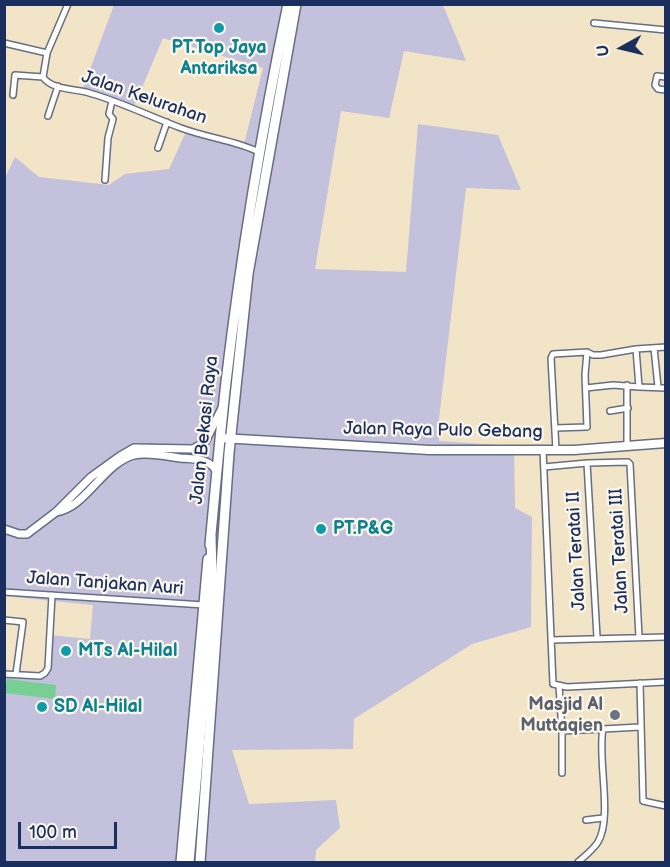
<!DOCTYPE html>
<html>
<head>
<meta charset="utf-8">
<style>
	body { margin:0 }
	#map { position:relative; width:670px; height:867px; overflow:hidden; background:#f2e4c7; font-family:"Balsamiq Sans",sans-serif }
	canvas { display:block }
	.frame { position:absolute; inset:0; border:6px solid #1b2f5e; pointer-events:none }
	.north { position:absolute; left:592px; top:18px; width:60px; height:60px; -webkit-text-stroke:4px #fbf7ec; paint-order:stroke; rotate:262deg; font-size:16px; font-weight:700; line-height:24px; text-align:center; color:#1b2f5e }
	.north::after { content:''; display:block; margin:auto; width:21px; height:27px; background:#1b2f5e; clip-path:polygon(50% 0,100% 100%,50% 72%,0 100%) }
	.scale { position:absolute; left:18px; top:822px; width:99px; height:27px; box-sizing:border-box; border:3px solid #1b2f5e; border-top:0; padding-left:8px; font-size:18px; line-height:21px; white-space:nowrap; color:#1b2f5e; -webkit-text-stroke:4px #fbf7ec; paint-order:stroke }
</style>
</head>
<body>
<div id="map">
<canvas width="670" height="867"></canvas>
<div class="frame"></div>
<div class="north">U</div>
<div class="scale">100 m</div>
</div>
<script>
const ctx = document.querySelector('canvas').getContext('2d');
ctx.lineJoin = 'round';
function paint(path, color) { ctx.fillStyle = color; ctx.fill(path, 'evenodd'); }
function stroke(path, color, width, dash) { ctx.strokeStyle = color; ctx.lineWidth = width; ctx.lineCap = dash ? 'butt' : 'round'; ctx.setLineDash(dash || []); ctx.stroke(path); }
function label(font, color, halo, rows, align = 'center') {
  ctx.font = font + ' "Balsamiq Sans",sans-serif'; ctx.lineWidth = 4.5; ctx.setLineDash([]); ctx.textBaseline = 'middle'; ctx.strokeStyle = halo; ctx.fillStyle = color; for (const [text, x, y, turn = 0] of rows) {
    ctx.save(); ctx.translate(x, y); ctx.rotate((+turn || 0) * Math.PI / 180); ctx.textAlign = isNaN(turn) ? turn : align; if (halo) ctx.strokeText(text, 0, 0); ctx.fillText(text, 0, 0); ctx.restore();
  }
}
paint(new Path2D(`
	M114 5H443L466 61 404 51 389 118 341 111 315 269 406 272 418 124 498 135 521 190 466 188 439 419V441L514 446 515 508 532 517 531 627 472 644 354 719 353 749 232 750 249 804 336 800 340 828 316 850 315 862H5L4 676 46 678 50 635 90 639 93 605 5 596 4 180 15 157 39 177 109 185 125 174 169 169 185 134 243 148 263 68 163 38 133 109 82 91Z`), '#c3c1db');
paint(new Path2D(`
	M7 679 56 685 55 699 5 693Z`), '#77cf94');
const minor = new Path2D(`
	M594 23 666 30
	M4 43 47 53
	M43 77C50 89 73 89 86 92 119 101 149 116 181 128 207 138 236 140 261 153
	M43 77 47 53 68 4
	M666 77 657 76 655 85 658 89 666 90
	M13 95 15 75 43 77
	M48 116 58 86
	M158 148 167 122
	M105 180 108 138 113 119 109 114 112 101
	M654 348 658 387
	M639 387 666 388
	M586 388 613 385 639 387 636 349
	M610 411 628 408
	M555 428 587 427 585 375 587 352
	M627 447V385
	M543 450 553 684 567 687 666 682
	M556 450 551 358 553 354 587 352 593 355H601L636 349 666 347
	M587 463 597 637
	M544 467 587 463 628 462 630 464 639 637
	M4 592 204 605
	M4 620 23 622 16 674
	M552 640 666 637
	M4 674 40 676 45 673 48 668 52 595
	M640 683 643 801 666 806
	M559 686 562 731V773
	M603 729 640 727
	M562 731 603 729C597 757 613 817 598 842 593 850 585 856 578 862
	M586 820 603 818`);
const tertiary = new Path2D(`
	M56 512C86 508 103 463 134 455 149 452 166 456 180 458 195 459 209 458 217 472
	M4 529 19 534H27L56 512 91 477 120 456 134 448 193 449 205 442 223 406`);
const primary = new Path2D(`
	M221 438 429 450H574L666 443`);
const trunk = new Path2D(`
	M210 545C215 491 220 436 226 382 241 255 262 129 288 4
	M181 862 208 559
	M200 862 229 453 248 274 296 4`);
const motorway = new Path2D(`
	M189 862 208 646 212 574 211 537`);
stroke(minor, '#666e83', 8);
stroke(tertiary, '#666e83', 10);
stroke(primary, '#666e83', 11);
stroke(trunk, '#666e83', 12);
stroke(motorway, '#666e83', 12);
stroke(minor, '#fff', 5);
stroke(tertiary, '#fff', 7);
stroke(primary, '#fff', 8);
stroke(trunk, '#fff', 9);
stroke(motorway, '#fff', 9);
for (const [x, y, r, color] of [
	[219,28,6,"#0f9aa8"],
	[321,529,6,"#0f9aa8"],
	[66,651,6,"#0f9aa8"],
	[42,707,6,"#0f9aa8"],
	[615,715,6,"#6b7280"]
]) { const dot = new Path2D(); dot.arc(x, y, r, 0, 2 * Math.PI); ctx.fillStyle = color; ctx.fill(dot); stroke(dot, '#fbf7ec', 2); }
label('bold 18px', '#0d838f', '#fbf7ec', [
	["PT.Top Jaya",219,48,"center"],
	["Antariksa",219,69,"center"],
	["PT.P&G",333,529],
	["MTs Al-Hilal",78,651],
	["SD Al-Hilal",54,707]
], 'left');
label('18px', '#1b2f5e', '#fbf7ec', [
	["Jalan Kelurahan",144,98,19],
	["Jalan Bekasi Raya",205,430,-84],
	["Jalan Raya Pulo Gebang",443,431,1],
	["Jalan Teratai II",577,551,-93],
	["Jalan Teratai III",620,551,-93],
	["Jalan Tanjakan Auri",105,584,4]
]);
label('bold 18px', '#5b616d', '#fbf7ec', [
	["Masjid Al",603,705],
	["Muttaqien",603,726]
], 'right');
</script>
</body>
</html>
